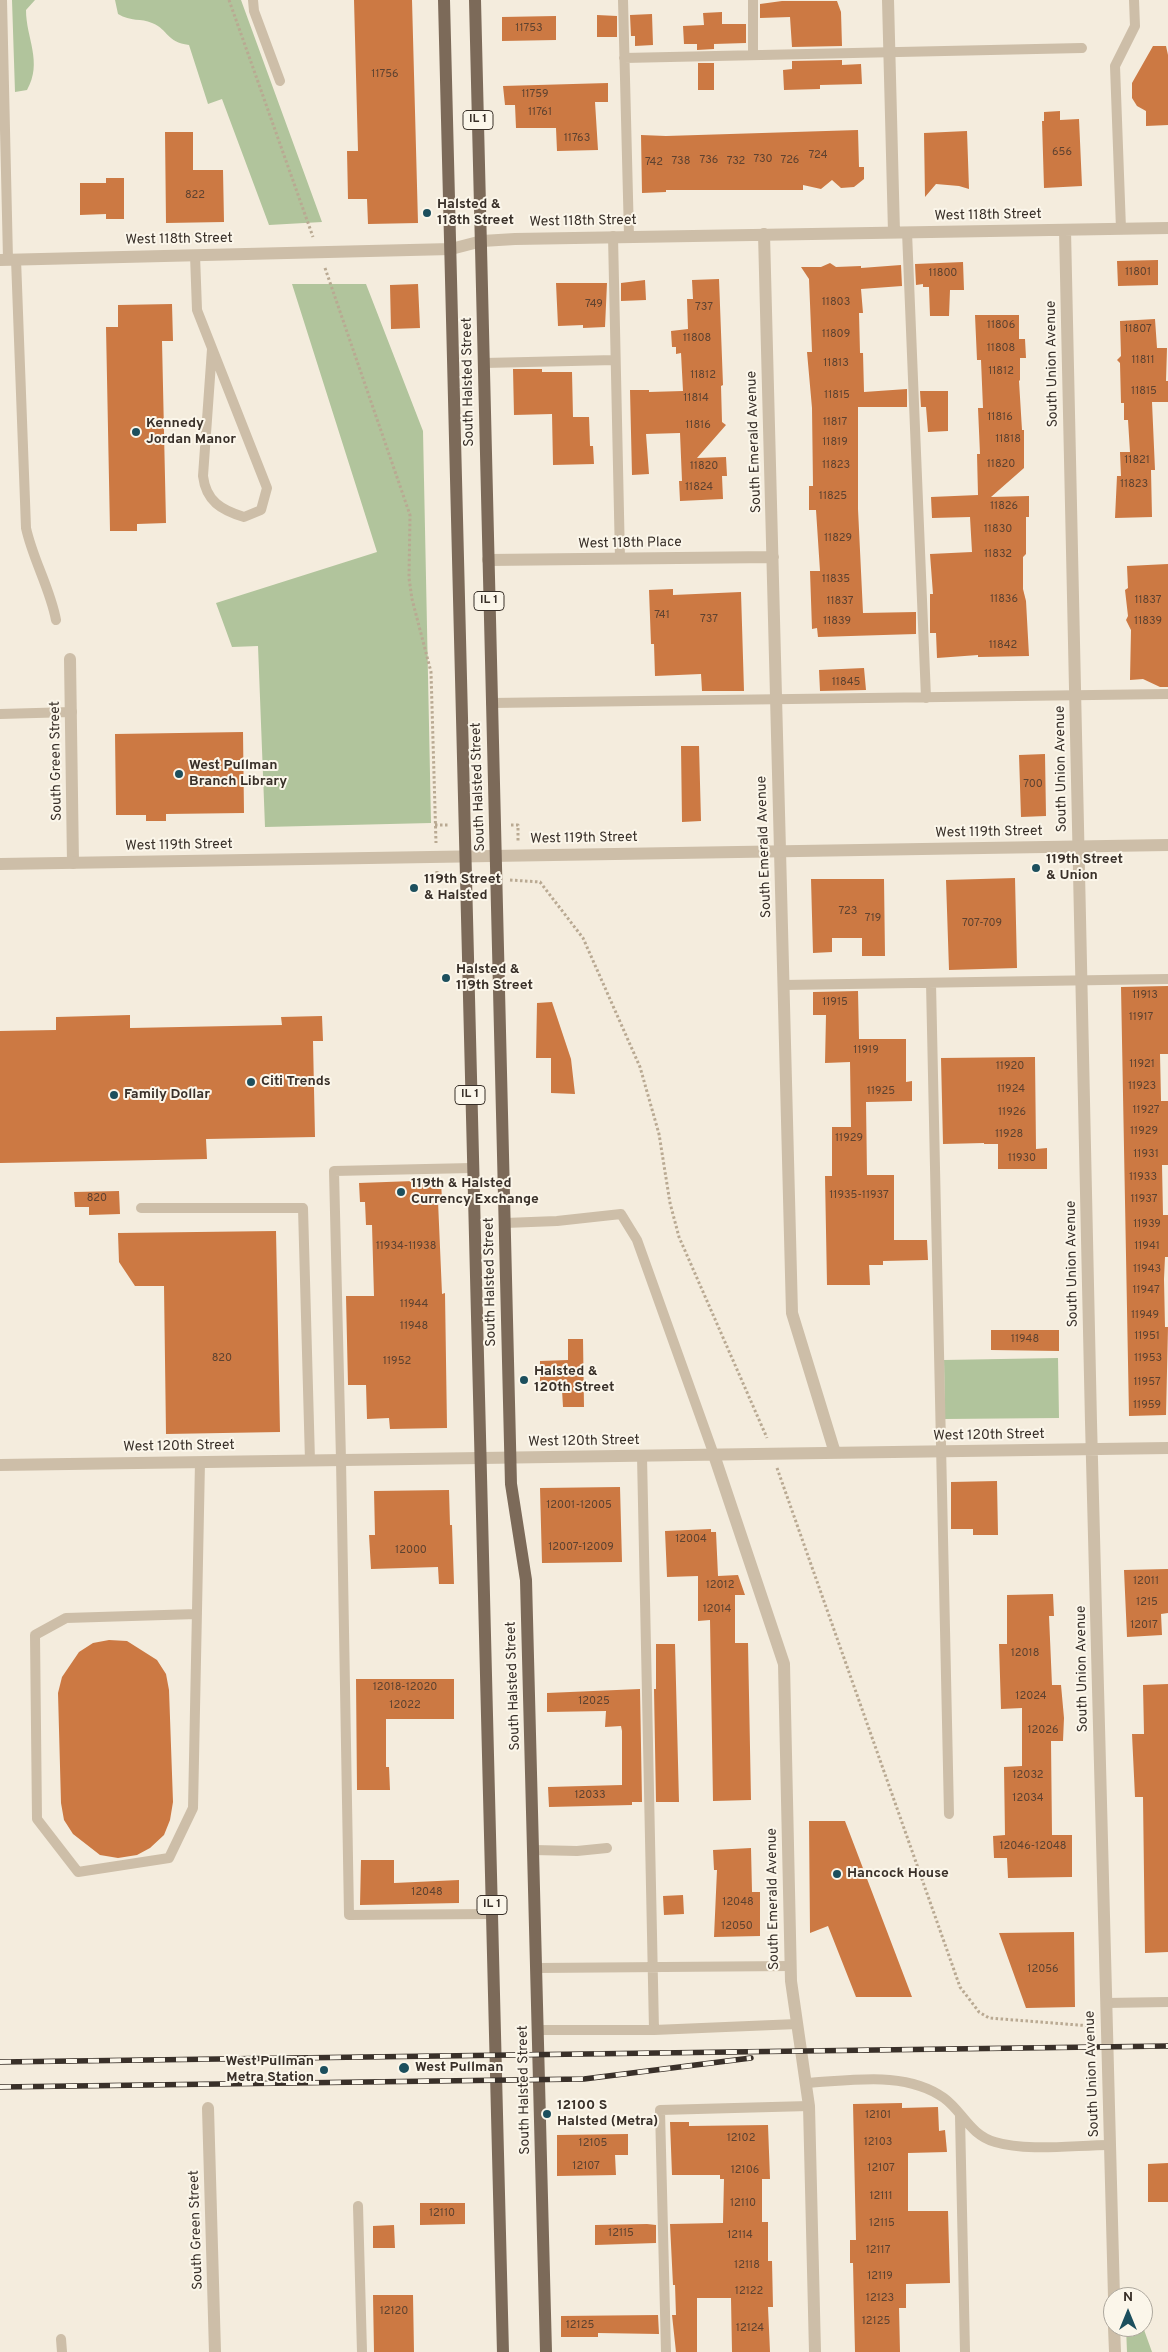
<!DOCTYPE html>
<html>
<head>
<meta charset="utf-8">
<style>
	body { margin:0 }
	#map { position:relative; width:1168px; height:2352px; overflow:hidden; background:#f4ecdd; font-family:Overpass,sans-serif }
	canvas { display:block }
	.north { position:absolute; left:1103px; top:2287px; width:50px; height:50px; box-sizing:border-box; background:#fbf6ea; border:1px solid #ada79d; border-radius:50%; rotate:0deg; font-size:14px; font-weight:700; line-height:20px; text-align:center; color:#393029 }
	.north::after { content:''; display:block; margin:auto; width:18px; height:22px; background:#1c4f5d; clip-path:polygon(50% 0,100% 100%,50% 72%,0 100%) }
</style>
</head>
<body>
<div id="map">
<canvas width="1168" height="2352"></canvas>
<div class="north">N</div>
</div>
<script>
const ctx = document.querySelector('canvas').getContext('2d');
ctx.lineJoin = 'round';
function paint(path, color) { ctx.fillStyle = color; ctx.fill(path, 'evenodd'); }
function stroke(path, color, width, dash) { ctx.strokeStyle = color; ctx.lineWidth = width; ctx.lineCap = dash ? 'butt' : 'round'; ctx.setLineDash(dash || []); ctx.stroke(path); }
function label(font, color, halo, rows, align = 'center') {
  ctx.font = font + ' Overpass,sans-serif'; ctx.lineWidth = 4; ctx.setLineDash([]); ctx.textBaseline = 'middle'; ctx.strokeStyle = halo; ctx.fillStyle = color; for (const [text, x, y, turn = 0] of rows) {
    ctx.save(); ctx.translate(x, y); ctx.rotate((+turn || 0) * Math.PI / 180); ctx.textAlign = isNaN(turn) ? turn : align; if (halo) ctx.strokeText(text, 0, 0); ctx.fillText(text, 0, 0); ctx.restore();
  }
}
paint(new Path2D(`
	M12 0H35L26 10C26 38 43 62 27 90L15 92Z
	M115 0H241L322 222 269 225 222 99 208 104 189 45C166 42 169 30 152 23 141 18 131 22 118 14Z
	M292 284H366L423 431 431 823 265 827 258 646 232 647 216 603 377 552Z
	M1058 1358 1059 1418 945 1419 944 1360Z
	M1126 2327H1143L1152 2352H1127Z`), '#b1c49c');
paint(new Path2D(`
	M354 0H412L418 223 368 224 367 199H348L347 151H358Z
	M782 1H837L841 12 842 46 792 47 790 17 760 18V4Z
	M722 12V24H746V43L714 44V49L697 50V44H684L683 26 704 25 703 13Z
	M652 14 653 45 635 46V36H631L630 15Z
	M597 15 617 16V37H597Z
	M556 16V40L502 41V17Z
	M1153 46H1166L1168 55V125L1146 126V111L1137 106 1132 98V83Z
	M842 60V65L861 64 862 84 820 85V89L784 90 783 70 792 69V61Z
	M698 63H714V90H698Z
	M608 83V102H595L598 150 557 151 556 128H516L515 105H505L503 86Z
	M1060 111V120L1079 119 1082 186 1044 188 1042 121H1044V112Z
	M858 130 859 167H864V179L854 187 841 188 832 180 821 189 803 185V190H666V192L642 193 641 135 666 136Z
	M967 131 969 189 959 186 936 184 925 197 924 133Z
	M165 132H193V170H223L224 222 166 223Z
	M106 178H124V219H106V214L80 215V183H106Z
	M1158 260V285L1118 286 1117 261Z
	M963 262 964 290H950L949 316H930L929 287H923V284L916 285 915 264Z
	M830 263 836 267 861 266V268L901 265 902 286 861 289 863 313H859L860 353H863L864 392 907 389V407H858V509L863 613 916 612V634L818 637 817 628 812 629 810 571H820L816 510H809V486H813L812 408 807 352H812L809 279 801 267H821Z
	M719 279 723 385 721 386 722 422 726 425 697 458 726 457 727 476H722L723 499 680 501 679 481H682L680 433 646 434 649 474 632 475 630 390H649V392L683 391 681 353 676 354V347H672L671 331 688 329 687 299H693L692 280Z
	M645 280 646 300 621 301V283Z
	M556 283H607L605 327 583 328V325L558 326Z
	M418 284 420 328 391 329 390 285Z
	M172 304 173 341H162L166 523 137 524V531H110L106 327H118V305Z
	M975 315H1019V339H1025L1026 358H1020V380L1019 381 1022 430H1024V468L991 497 1029 496V517H1026V554L1023 557V589L1026 601 1029 656 978 657V655L937 658 936 633H930V594H933L930 554 972 552 970 517 932 518 931 497 978 495 977 454H980L978 408H983L981 360H977Z
	M1155 319 1157 348H1167L1166 381H1168V402H1152L1155 470H1151L1152 517 1115 518 1117 476H1121L1120 452H1130L1128 420H1124V403H1121L1120 363 1117 360 1121 356 1120 321Z
	M513 369H542V372H572L573 417H589L590 446H593L594 464 553 465 552 414 514 415Z
	M920 391H948V431L928 432 926 407H921Z
	M1168 564V687H1160L1143 679 1130 680 1131 630 1126 620 1128 616 1125 590 1128 588 1127 566Z
	M673 589V595L741 592 744 691H702L701 674 655 676 654 644H651L649 590Z
	M864 668 866 690 820 691 819 670Z
	M243 732 244 813 166 814V821H146V815H116L115 734Z
	M681 746H699L701 821 682 822Z
	M1045 754 1046 816 1021 817 1019 755Z
	M1015 878 1017 968 949 970 946 880Z
	M811 879H884L885 956H862V938H832V952L813 953Z
	M1168 986V1054H1160L1161 1101H1168V1165H1162L1163 1215H1168V1257H1165L1164 1279 1165 1327H1168L1166 1415 1129 1416 1121 987Z
	M858 991 859 1039H906V1082L912 1081V1101L866 1102 867 1175H894V1240H927L928 1260 883 1261V1265H869L870 1285H827L825 1176H832V1127H851L850 1062 825 1063 826 1015H813V992Z
	M552 1002 571 1059 575 1094 551 1093V1058H536L537 1003Z
	M130 1015V1028L282 1025 281 1017 322 1016 323 1041H313L315 1137 206 1139 207 1159 0 1163V1031L56 1030V1017Z
	M1035 1057 1036 1149 1047 1148V1169H998V1144H984V1143L943 1144 941 1058Z
	M441 1180 442 1201H438L442 1294 445 1293 447 1428 390 1429 389 1418 367 1419 366 1385H348L346 1296H374L372 1225H366L365 1202H360L359 1183Z
	M119 1191 120 1214 89 1215V1207H75L74 1192Z
	M276 1231 280 1432 166 1434 164 1286H135L119 1262 118 1233Z
	M991 1330H1059V1351L991 1350Z
	M568 1339H583L584 1407H563L562 1390H540V1361L568 1360Z
	M997 1481 998 1535H973V1529H951V1482Z
	M620 1487 622 1562 542 1563 540 1488Z
	M449 1490 450 1525H452L454 1584H439L438 1567 371 1569 369 1535H375L374 1491Z
	M711 1529V1532H716L718 1576 738 1575 745 1595H735V1643H748L751 1800 713 1801 710 1620 698 1621V1576L667 1577 665 1531Z
	M1168 1569V1613L1161 1614 1162 1635 1127 1637 1124 1570Z
	M1053 1594 1054 1616H1049L1052 1685H1061L1064 1718 1063 1741H1051L1052 1835H1072V1877L1008 1878 1007 1858H994L993 1836 1005 1835 1004 1767 1022 1766V1708L1001 1709 999 1644H1007V1595Z
	M109 1640 127 1641 157 1660 166 1674 169 1690 173 1802 170 1820 164 1835 150 1848 137 1855 118 1858 100 1855 73 1834 64 1820 61 1803 58 1693 62 1677 79 1652 93 1643Z
	M656 1644H675L679 1802H656L654 1689H656Z
	M356 1679H454V1719H386V1767H389L390 1790H357Z
	M1168 1684V1952L1145 1953 1143 1797H1135L1132 1734H1144L1143 1685Z
	M640 1689 642 1802H632V1805L549 1807 548 1787 622 1785V1731L621 1726 605 1727 606 1711 547 1712V1693Z
	M809 1821H845L912 1997H856L828 1926 810 1933Z
	M751 1848 752 1892H760V1936L714 1937 717 1870H714L713 1850Z
	M361 1860H394V1883L459 1880V1903L360 1905Z
	M683 1895 684 1914 664 1915 663 1896Z
	M1074 1932 1075 2007 1026 2008 999 1933Z
	M902 2103V2108L938 2107 939 2131 945 2130 947 2152 908 2153V2211H948L950 2283 906 2284V2308H899L900 2352H855L853 2263H850V2240H856L853 2104Z
	M670 2122H689V2126L768 2125 770 2179H762V2222H768V2261H772L773 2307H768L770 2352H732L731 2298H697V2352H676L672 2315H676L675 2285H673L670 2224 723 2223 724 2179H720V2175H672Z
	M628 2134V2155H615L616 2175 557 2176V2135Z
	M1168 2163V2202H1148V2164Z
	M420 2203H465V2224L420 2225Z
	M647 2224 656 2225V2243L595 2245V2225Z
	M394 2225 395 2248H373V2226Z
	M373 2295H413L414 2352H374Z
	M658 2315 659 2334 598 2333V2337H561V2316Z`), '#cc7943');
stroke(new Path2D(`
	M229 0 313 237
	M325 268 410 515 409 578 412 599 431 672 436 843
	M435 825H449
	M511 825H518V841
	M437 871V878L452 879
	M510 880 540 882 583 938 640 1067 659 1134 670 1203 679 1237 767 1438
	M777 1468 960 1987 979 2012 989 2018 1091 2026
	M424 2068 468 2067`), '#b9a992', 3, [2.5, 2.5]);
stroke(new Path2D(`
	M2 0 8 259
	M253 0 254 11 280 81
	M623 0 629 236
	M753 0V55
	M624 58 1082 48
	M1121 229 1115 66 1135 26 1134 0
	M907 232 926 698
	M613 236 620 559
	M195 255 197 310 267 488 261 510 244 517C221 510 206 501 203 476L212 349
	M16 259 26 528C33 560 50 588 56 620
	M484 363 615 360
	M491 703 1168 694
	M0 714 72 712
	M931 983 949 1814
	M784 985 1168 979
	M472 1168 334 1171 341 1460 349 1915 492 1914
	M141 1208H303L310 1461
	M505 1223 557 1221 621 1214 637 1240 714 1455
	M642 1456 654 2030
	M197 1614 66 1618 35 1635 37 1819 78 1872 169 1858 193 1808 200 1462
	M534 1850 577 1851 607 1848
	M537 1968 791 1966
	M1106 2003 1168 2002
	M539 2030H654L797 2024
	M806 2083C850 2081 905 2070 944 2098 963 2112 970 2135 995 2142 1028 2152 1075 2145 1110 2145
	M960 2116 965 2352
	M358 2206 362 2352
	M61 2339 62 2352
	M666 2352 660 2110 809 2106`), '#cdbea8', 10);
stroke(new Path2D(`
	M888 0 894 232
	M1065 230 1091 1422 1114 2297
	M764 234 792 1313 835 1453
	M0 260 451 249 482 241 515 239 1168 228
	M488 560 773 557
	M70 659 73 863
	M714 1455 784 1664 791 1981 809 2106 815 2352
	M0 1465 1168 1448
	M208 2108 215 2352
	M1114 2327 1115 2352`), '#cdbea8', 12);
stroke(new Path2D(`
	M0 864 1168 845`), '#cdbea8', 12);
stroke(new Path2D(`
	M444 0 503 2352
	M475 0 511 1484 526 1580 546 2352`), '#7c6a59', 12);
const rail = new Path2D(`
	M0 2062 1168 2046
	M0 2087 584 2079 751 2058`);
stroke(rail, '#393029', 5.5);
stroke(rail, '#fbf6ea', 4, [11]);
for (const [x, y, r, color] of [
	[427,213,5,"#1c4f5d"],
	[136,432,5,"#1c4f5d"],
	[179,774,5,"#1c4f5d"],
	[1036,868,5,"#1c4f5d"],
	[414,888,5,"#1c4f5d"],
	[446,978,5,"#1c4f5d"],
	[251,1082,5,"#1c4f5d"],
	[114,1095,5,"#1c4f5d"],
	[401,1192,5,"#1c4f5d"],
	[524,1380,5,"#1c4f5d"],
	[837,1874,5,"#1c4f5d"],
	[404,2068,6,"#1c4f5d"],
	[324,2070,5,"#1c4f5d"],
	[547,2114,5,"#1c4f5d"]
]) { const dot = new Path2D(); dot.arc(x, y, r, 0, 2 * Math.PI); ctx.fillStyle = color; ctx.fill(dot); stroke(dot, '#fbf6ea', 2); }
label('11px', '#5e4230', null, [
	["11753",529,29],
	["11756",385,75],
	["11759",535,95],
	["11761",540,113],
	["11763",577,139],
	["656",1062,153],
	["724",818,156],
	["730",763,160],
	["736",709,161],
	["726",790,161],
	["738",681,162],
	["732",736,162],
	["742",654,163],
	["822",195,196],
	["11801",1138,273],
	["11800",943,274],
	["11803",836,303],
	["749",594,305],
	["737",704,308],
	["11806",1001,326],
	["11807",1138,330],
	["11809",836,335],
	["11808",697,339],
	["11808",1001,349],
	["11811",1143,361],
	["11813",836,364],
	["11812",1001,372],
	["11812",703,376],
	["11815",1144,392],
	["11815",837,396],
	["11814",696,399],
	["11816",1000,418],
	["11817",835,423],
	["11816",698,426],
	["11818",1008,440],
	["11819",835,443],
	["11821",1137,461],
	["11820",1001,465],
	["11823",836,466],
	["11820",704,467],
	["11823",1134,485],
	["11824",699,488],
	["11825",833,497],
	["11826",1004,507],
	["11830",998,530],
	["11829",838,539],
	["11832",998,555],
	["11835",836,580],
	["11836",1004,600],
	["11837",1148,601],
	["11837",840,602],
	["741",662,616],
	["737",709,620],
	["11839",837,622],
	["11839",1148,622],
	["11842",1003,646],
	["11845",846,683],
	["700",1033,785],
	["723",848,912],
	["719",873,919],
	["707-709",982,924],
	["11913",1145,996],
	["11915",835,1003],
	["11917",1141,1018],
	["11919",866,1051],
	["11921",1142,1065],
	["11920",1010,1067],
	["11923",1142,1087],
	["11924",1011,1090],
	["11925",881,1092],
	["11927",1146,1111],
	["11926",1012,1113],
	["11929",1144,1132],
	["11928",1009,1135],
	["11929",849,1139],
	["11931",1146,1155],
	["11930",1022,1159],
	["11933",1143,1178],
	["11935-11937",859,1196],
	["820",97,1199],
	["11937",1144,1200],
	["11939",1147,1225],
	["11934-11938",406,1247],
	["11941",1147,1247],
	["11943",1147,1270],
	["11947",1146,1291],
	["11944",414,1305],
	["11949",1145,1316],
	["11948",414,1327],
	["11951",1147,1337],
	["11948",1025,1340],
	["820",222,1359],
	["11953",1148,1359],
	["11952",397,1362],
	["11957",1147,1383],
	["11959",1147,1406],
	["12001-12005",579,1506],
	["12004",691,1540],
	["12007-12009",581,1548],
	["12000",411,1551],
	["12011",1146,1582],
	["12012",720,1586],
	["1215",1147,1603],
	["12014",717,1610],
	["12017",1144,1626],
	["12018",1025,1654],
	["12018-12020",405,1688],
	["12024",1031,1697],
	["12025",594,1702],
	["12022",405,1706],
	["12026",1043,1731],
	["12032",1028,1776],
	["12033",590,1796],
	["12034",1028,1799],
	["12046-12048",1033,1847],
	["12048",427,1893],
	["12048",738,1903],
	["12050",737,1927],
	["12056",1043,1970],
	["12101",878,2116],
	["12102",741,2139],
	["12103",878,2143],
	["12105",593,2144],
	["12107",586,2167],
	["12107",881,2169],
	["12106",745,2171],
	["12111",881,2197],
	["12110",743,2204],
	["12110",442,2214],
	["12115",882,2224],
	["12115",621,2234],
	["12114",740,2236],
	["12117",878,2251],
	["12118",747,2266],
	["12119",880,2277],
	["12122",749,2292],
	["12123",880,2299],
	["12120",394,2312],
	["12125",876,2322],
	["12125",580,2326],
	["12124",750,2329]
]);
for (const [x, y, w] of [
	[478,120,30],
	[489,601,30],
	[470,1095,30],
	[492,1905,30]
]) { const box = new Path2D(); box.roundRect(x - w / 2, y - 9.5, w, 19, 4); ctx.fillStyle = '#fbf6ea'; ctx.fill(box); stroke(box, '#393029', 1); }
label('bold 12px', '#393029', null, [
	["IL 1",478,120],
	["IL 1",489,601],
	["IL 1",470,1095],
	["IL 1",492,1905]
]);
label('bold 14px', '#393029', '#fbf6ea', [
	["Halsted &",437,205],
	["118th Street",437,221],
	["Kennedy",146,424],
	["Jordan Manor",146,440],
	["West Pullman",189,766],
	["Branch Library",189,782],
	["119th Street",1046,860],
	["& Union",1046,876],
	["119th Street",424,880],
	["& Halsted",424,896],
	["Halsted &",456,970],
	["119th Street",456,986],
	["Citi Trends",261,1082],
	["Family Dollar",124,1095],
	["119th & Halsted",411,1184],
	["Currency Exchange",411,1200],
	["Halsted &",534,1372],
	["120th Street",534,1388],
	["Hancock House",847,1874],
	["West Pullman",314,2062,"right"],
	["Metra Station",314,2078,"right"],
	["West Pullman",415,2068],
	["12100 S",557,2106],
	["Halsted (Metra)",557,2122]
], 'left');
label('14px', '#393029', '#fbf6ea', [
	["West 118th Street",988,216,-1],
	["West 118th Street",583,222,-1],
	["West 118th Street",179,240,-1],
	["South Union Avenue",1053,364,-91],
	["South Halsted Street",469,382,-91],
	["South Emerald Avenue",755,442,-92],
	["West 118th Place",630,544,-1],
	["South Green Street",57,761,-91],
	["South Union Avenue",1062,769,-91],
	["South Halsted Street",479,787,-92],
	["West 119th Street",989,833,-1],
	["West 119th Street",584,839,-1],
	["West 119th Street",179,846,-1],
	["South Emerald Avenue",765,847,-92],
	["South Union Avenue",1073,1264,-91],
	["South Halsted Street",491,1282,-91],
	["West 120th Street",989,1436,-1],
	["West 120th Street",584,1442,-1],
	["West 120th Street",179,1447,-1],
	["South Union Avenue",1083,1669,-91],
	["South Halsted Street",514,1686,-92],
	["South Emerald Avenue",774,1899,-91],
	["South Union Avenue",1093,2074,-92],
	["South Halsted Street",525,2090,-91],
	["South Green Street",197,2230,-92]
]);
</script>
</body>
</html>
